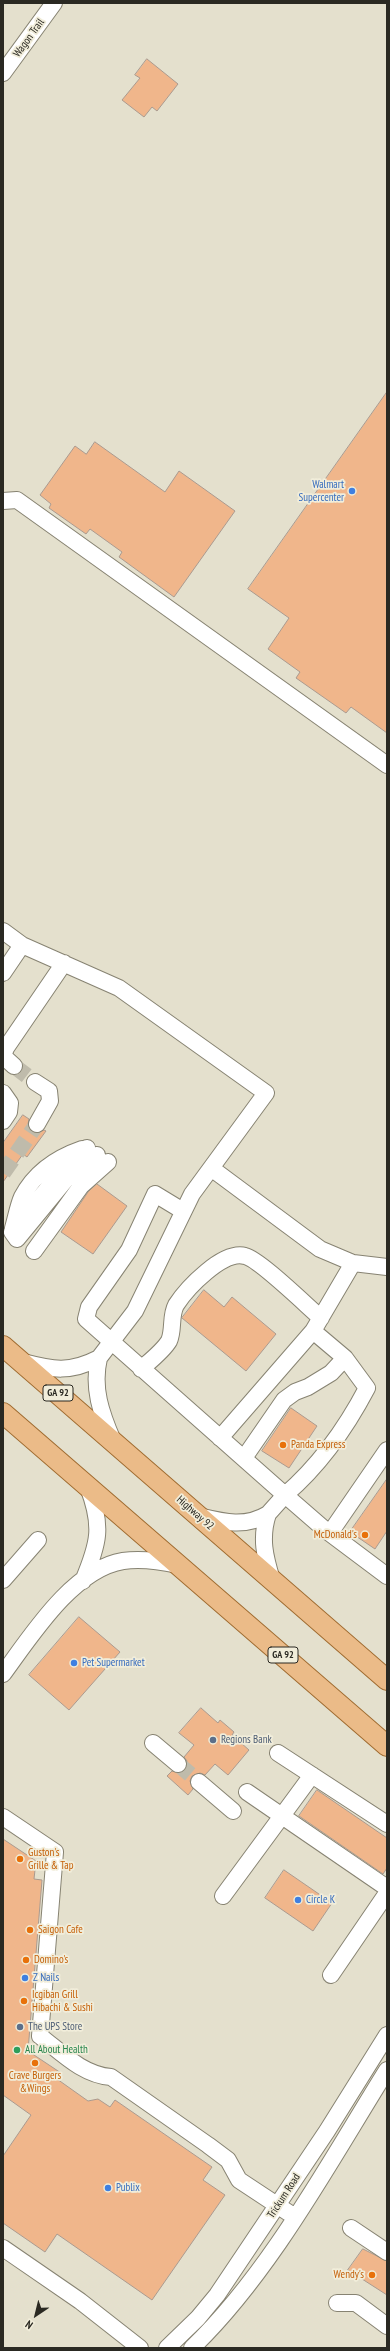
<!DOCTYPE html>
<html>
<head>
<meta charset="utf-8">
<style>
	body { margin:0 }
	#map { position:relative; width:390px; height:2351px; overflow:hidden; background:#e4e0cd; font-family:"PT Sans Narrow",sans-serif }
	canvas { display:block }
	.frame { position:absolute; inset:0; border:4px solid #2a2922; pointer-events:none }
	.north { position:absolute; left:16px; top:2295px; width:40px; height:40px; -webkit-text-stroke:3px #f1edda; paint-order:stroke; rotate:215deg; font-size:11px; font-weight:700; line-height:16px; text-align:center; color:#2a2922 }
	.north::after { content:''; display:block; margin:auto; width:14px; height:18px; background:#2a2922; clip-path:polygon(50% 0,100% 100%,50% 72%,0 100%) }
</style>
</head>
<body>
<div id="map">
<canvas width="390" height="2351"></canvas>
<div class="frame"></div>
<div class="north">N</div>
</div>
<script>
const ctx = document.querySelector('canvas').getContext('2d');
ctx.lineJoin = 'round';
function paint(path, color) { ctx.fillStyle = color; ctx.fill(path, 'evenodd'); }
function stroke(path, color, width, dash) { ctx.strokeStyle = color; ctx.lineWidth = width; ctx.lineCap = dash ? 'butt' : 'round'; ctx.setLineDash(dash || []); ctx.stroke(path); }
function label(font, color, halo, rows, align = 'center') {
  ctx.font = font + ' "PT Sans Narrow",sans-serif'; ctx.lineWidth = 3.5; ctx.setLineDash([]); ctx.textBaseline = 'middle'; ctx.strokeStyle = halo; ctx.fillStyle = color; for (const [text, x, y, turn = 0] of rows) {
    ctx.save(); ctx.translate(x, y); ctx.rotate((+turn || 0) * Math.PI / 180); ctx.textAlign = isNaN(turn) ? turn : align; if (halo) ctx.strokeText(text, 0, 0); ctx.fillText(text, 0, 0); ctx.restore();
  }
}
const building = new Path2D(`
	M147 59 178 84 157 111 152 107 144 117 122 100 140 78 135 75Z
	M387 392V733L351 707 346 713 296 678 300 672 268 649 289 618 248 589Z
	M95 442 165 492 179 471 235 511 174 597 119 557 122 552 90 529 86 534 49 508 51 504 40 495 75 446 86 454Z
	M23 1115 29 1119 28 1124 32 1132 37 1133 44 1130 46 1131 27 1157 23 1154 3 1182V1143Z
	M97 1184 127 1206 93 1254 61 1232 88 1192Z
	M204 1290 224 1307 232 1297 276 1334 246 1371 182 1318Z
	M291 1408 317 1426 289 1468 262 1451Z
	M387 1479V1531L375 1549 350 1532Z
	M79 1617 120 1652 69 1710 29 1675Z
	M201 1708 218 1723 220 1720 234 1732 232 1735 249 1750 228 1775 215 1764 205 1775 200 1773 192 1776 190 1781 193 1789 188 1795 167 1776 172 1771 181 1773 185 1770 187 1761 184 1757 194 1745 179 1733Z
	M317 1790 387 1838V1868L383 1874 299 1816Z
	M3 1839 36 1861 34 1879 42 1880 28 2051 61 2073 57 2079 88 2101 98 2099 110 2107 115 2100 212 2167 203 2180 225 2195 152 2300 57 2234 45 2252 3 2223V2156L31 2115 3 2095Z
	M284 1870 332 1903 313 1931 265 1898Z
	M363 2249 387 2261V2295L348 2270Z`);
paint(building, '#f0b68b');
stroke(building, '#aa9a8f', 1);
stroke(new Path2D(`
	M14 1066 35 1082
	M3 1173 37 1124
	M178 1764 199 1782`), '#bfbbab', 16, [16, 8]);
const minor = new Path2D(`
	M3 73 54 3
	M3 501 17 500 387 765
	M3 931 22 945 119 988 266 1093 192 1194 135 1311 99 1358
	M3 973 22 945
	M3 1056 6 1048 64 963
	M3 1056 14 1066
	M35 1082 49 1091 50 1101 37 1124
	M3 1093 10 1103 9 1112 3 1121
	M87 1148 68 1177 17 1239 12 1232 61 1172Z
	M211 1168 320 1249 353 1263 313 1331 220 1438
	M79 1177 97 1155
	M183 1211 155 1194 129 1250 89 1307 86 1319 285 1495 268 1514
	M13 1228C16 1218 18 1206 22 1197 35 1172 56 1158 82 1149
	M34 1251 81 1186 108 1162
	M353 1263 387 1267
	M313 1331 345 1358 367 1388C346 1428 320 1465 285 1495L323 1528 387 1576
	M23 1362C53 1370 70 1373 99 1358 92 1388 101 1413 113 1441
	M141 1369C150 1361 163 1351 169 1341 174 1330 170 1316 176 1305 187 1288 223 1250 245 1256 259 1259 307 1306 321 1318
	M244 1458 284 1400 295 1392 308 1387 331 1373 345 1358
	M198 1516C223 1522 245 1528 268 1514 260 1538 265 1557 272 1580
	M330 1533 387 1450
	M3 1580 38 1540
	M83 1581C99 1543 103 1526 88 1487
	M3 1674C31 1636 73 1569 123 1561 142 1558 160 1561 178 1565
	M153 1743 178 1764
	M278 1753 387 1824
	M199 1782 233 1811
	M247 1792 387 1888
	M3 1817 55 1852 40 2036C62 2053 83 2075 111 2077L208 2145 228 2160 239 2180 295 2217
	M223 1896 312 1775
	M331 1975 387 1893
	M351 2228 387 2252
	M3 2248 80 2301 140 2348
	M337 2303H356L387 2326
	M167 2348 198 2318 217 2295 327 2131 387 2035
	M192 2348C270 2273 330 2161 387 2070`);
const major = new Path2D(`
	M3 1346 387 1680
	M3 1413 387 1746`);
stroke(minor, '#878372', 18);
stroke(major, '#9f6b30', 22);
stroke(minor, '#fff', 16);
stroke(major, '#ebbb88', 20);
for (const [x, y, r, color] of [
	[352,491,4,"#3f7fe0"],
	[283,1445,4,"#e8710a"],
	[365,1535,4,"#e8710a"],
	[74,1663,4,"#3f7fe0"],
	[213,1740,4,"#5c6f8a"],
	[20,1859,4,"#e8710a"],
	[298,1900,4,"#3f7fe0"],
	[30,1930,4,"#e8710a"],
	[26,1960,4,"#e8710a"],
	[25,1978,4,"#3f7fe0"],
	[24,2001,4,"#e8710a"],
	[20,2027,4,"#5c6f8a"],
	[17,2050,4,"#2e9e5b"],
	[35,2063,4,"#e8710a"],
	[108,2188,4,"#3f7fe0"],
	[372,2275,4,"#e8710a"]
]) { const dot = new Path2D(); dot.arc(x, y, r, 0, 2 * Math.PI); ctx.fillStyle = color; ctx.fill(dot); stroke(dot, '#f1edda', 1.5); }
for (const [x, y, w] of [
	[58,1393,30],
	[283,1655,30]
]) { const box = new Path2D(); box.roundRect(x - w / 2, y - 8, w, 16, 3); ctx.fillStyle = '#f1edda'; ctx.fill(box); stroke(box, '#2a2922', 1); }
label('bold 10px', '#2a2922', null, [
	["GA 92",58,1393],
	["GA 92",283,1655]
]);
label('11px', '#2a2922', '#f1edda', [
	["Wagon Trail",29,38,-54],
	["Highway 92",195,1513,41],
	["Trickum Road",284,2196,-57]
]);
label('11px', '#366cbe', '#f1edda', [
	["Walmart",344,485,"right"],
	["Supercenter",344,498,"right"],
	["Pet Supermarket",82,1663],
	["Circle K",306,1900],
	["Z Nails",33,1978],
	["Publix",116,2188]
], 'left');
label('11px', '#c56008', '#f1edda', [
	["Panda Express",291,1445],
	["McDonald's",357,1535,"right"],
	["Guston's",28,1853],
	["Grille & Tap",28,1866],
	["Saigon Cafe",38,1930],
	["Domino's",34,1960],
	["Icgiban Grill",32,1995],
	["Hibachi & Sushi",32,2008],
	["Crave Burgers",35,2076,"center"],
	["&Wings",35,2089,"center"],
	["Wendy's",364,2275,"right"]
], 'left');
label('11px', '#4e5e75', '#f1edda', [
	["Regions Bank",221,1740],
	["The UPS Store",28,2027]
], 'left');
label('11px', '#27864d', '#f1edda', [
	["All About Health",25,2050]
], 'left');
</script>
</body>
</html>
